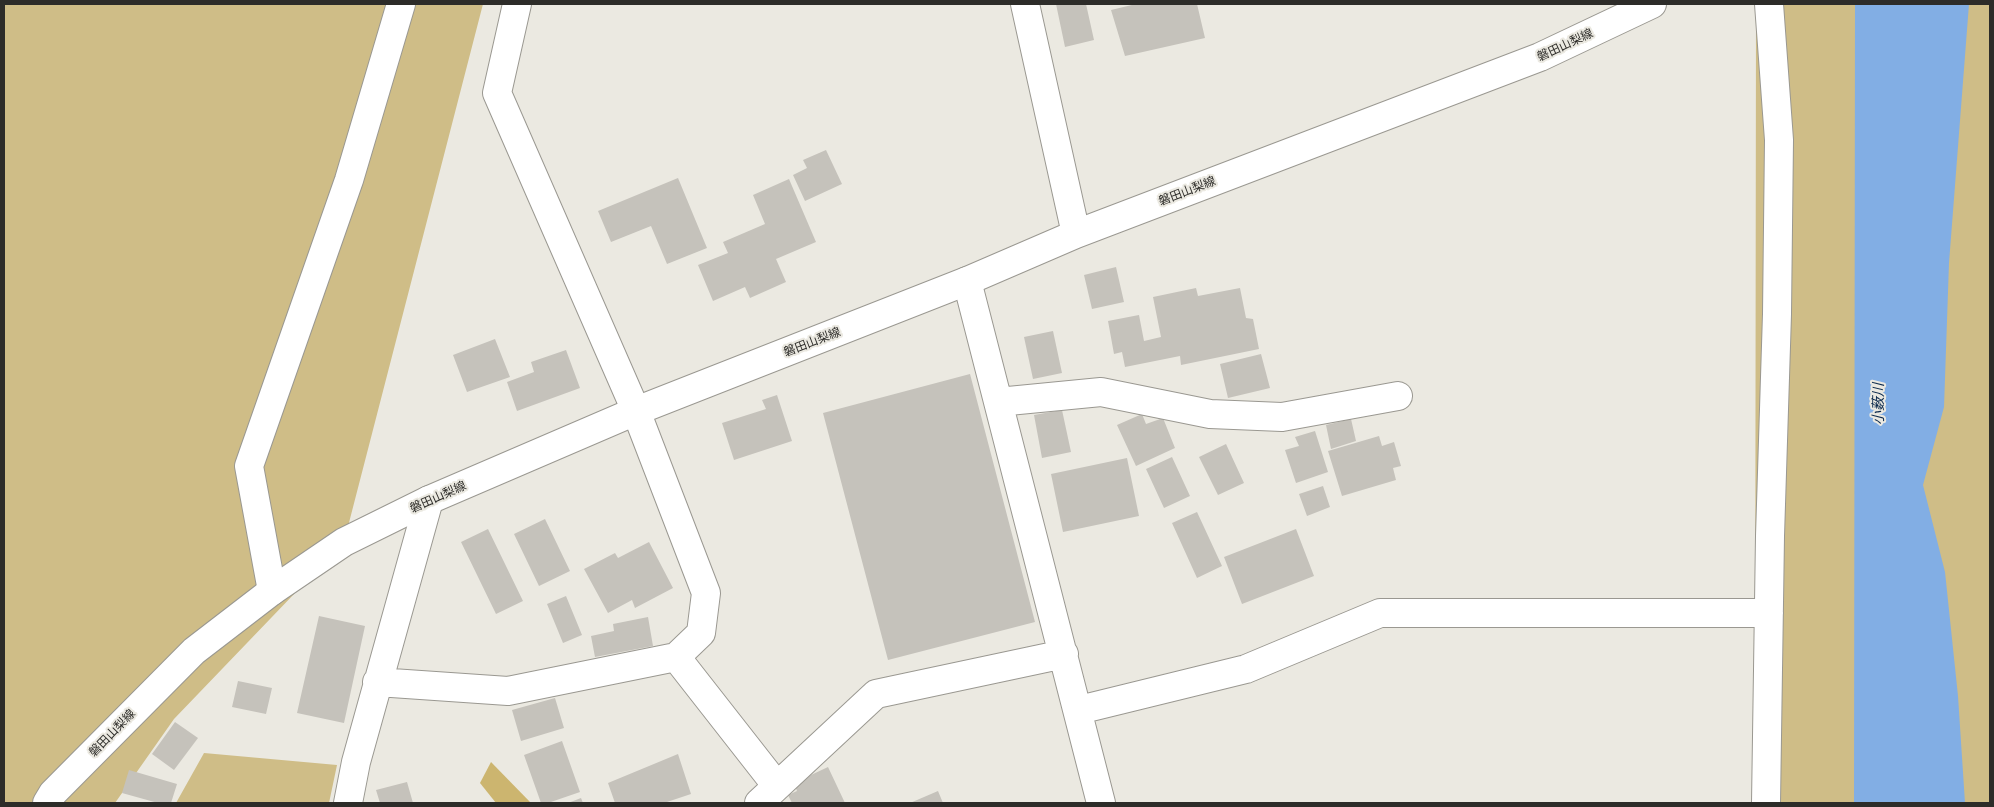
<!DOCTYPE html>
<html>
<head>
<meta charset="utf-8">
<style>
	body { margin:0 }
	#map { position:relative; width:1994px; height:807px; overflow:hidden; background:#ebe9e1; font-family:Barlow,sans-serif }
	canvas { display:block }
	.frame { position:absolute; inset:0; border:5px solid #2d2c29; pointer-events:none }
</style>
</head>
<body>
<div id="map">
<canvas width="1994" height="807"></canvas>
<div class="frame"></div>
</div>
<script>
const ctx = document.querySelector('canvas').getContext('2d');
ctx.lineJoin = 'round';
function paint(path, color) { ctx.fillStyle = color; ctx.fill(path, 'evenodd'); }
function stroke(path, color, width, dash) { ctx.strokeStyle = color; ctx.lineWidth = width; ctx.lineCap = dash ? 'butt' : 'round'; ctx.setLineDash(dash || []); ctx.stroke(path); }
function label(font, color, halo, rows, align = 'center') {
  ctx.font = font + ' Barlow,"Noto Sans JP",sans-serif'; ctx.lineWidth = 4; ctx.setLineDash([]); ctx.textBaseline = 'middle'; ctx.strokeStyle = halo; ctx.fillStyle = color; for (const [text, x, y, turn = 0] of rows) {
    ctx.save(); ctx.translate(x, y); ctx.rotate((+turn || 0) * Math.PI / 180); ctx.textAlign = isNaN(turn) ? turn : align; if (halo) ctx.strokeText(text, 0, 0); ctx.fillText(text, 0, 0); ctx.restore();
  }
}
paint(new Path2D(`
	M4 4H483L344 542 174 719 115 803H4Z
	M1756 4H1990V803H1755Z
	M204 753 337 765 329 803H176Z`), '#cfbd87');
paint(new Path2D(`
	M491 762 531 803H496L480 783Z`), '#ccb56f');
paint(new Path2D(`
	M1855 4H1969L1949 263 1944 407 1923 485 1945 572 1958 696 1965 803H1854Z`), '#82aee4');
paint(new Path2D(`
	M1056 4H1086L1094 40 1065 47Z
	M1136 4H1197L1205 38 1125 56 1111 10Z
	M826 150 842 184 805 201 793 175 807 168 803 160Z
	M678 178 707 248 667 264 651 226 611 242 598 211Z
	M789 179 816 242 776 259 786 282 750 298 745 287 713 301 698 265 728 253 723 242 765 224 753 195Z
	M1116 267 1124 302 1092 309 1084 275Z
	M1196 288 1198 296 1240 288 1246 318 1253 319 1259 349 1181 365 1180 356 1125 367 1122 352 1114 354 1108 321 1139 315 1144 341 1161 337 1153 297Z
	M1053 331 1062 373 1033 379 1024 337Z
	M495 339 510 377 467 392 453 355Z
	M566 350 580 388 517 411 507 382 534 372 531 362Z
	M1261 354 1270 388 1228 398 1220 364Z
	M970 374 1035 622 888 660 823 413Z
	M777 395 792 441 734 460 722 423 766 409 762 400Z
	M1062 410 1071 452 1042 458 1034 415Z
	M1142 414 1146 424 1163 418 1175 448 1136 466 1117 425Z
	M1351 419 1356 441 1331 449 1326 425Z
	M1315 431 1328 472 1296 483 1285 450 1299 446 1295 437Z
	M1379 436 1382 446 1394 442 1401 466 1393 468 1396 480 1342 496 1328 451Z
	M1226 444 1244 483 1218 495 1199 457Z
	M1172 457 1190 496 1164 508 1146 469Z
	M1127 458 1139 516 1063 532 1051 474Z
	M1323 486 1330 507 1307 516 1299 494Z
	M1197 512 1222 566 1197 578 1172 523Z
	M545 519 570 571 539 586 514 534Z
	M488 529 523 601 496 614 461 542Z
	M1296 529 1314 576 1242 604 1224 557Z
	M649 542 673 588 635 608 632 600 608 613 584 569 615 553 618 558Z
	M566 596 582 635 563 643 547 604Z
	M319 616 365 626 344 723 297 713Z
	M648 617 653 646 595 657 591 636 614 631 613 624Z
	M238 681 272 688 266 714 232 707Z
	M555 698 564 728 521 741 512 710Z
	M175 722 198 738 174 770 152 754Z
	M562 741 580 792 548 803H541L524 755Z
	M678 754 691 794 664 803H615L608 783Z
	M828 767 845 803H792L788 795 797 791 794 783Z
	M129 770 177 784 171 803H158L122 793Z
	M407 782 413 803H380L376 790Z
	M938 791 943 803H910Z
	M581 798 583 803H568Z`), '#c5c2bb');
const street = new Path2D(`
	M967 281 1101 803
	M998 402 1101 392 1210 414 1282 417 1398 396
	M272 591 249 466 349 180 401 4
	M676 657 777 786
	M377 682 508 691 676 657 701 633 706 593 636 411 497 93 517 4
	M1079 710 1246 669 1380 613H1769
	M348 803 356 762 429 500
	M759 803 876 694 1064 654
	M1766 803 1770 536 1777 314 1779 140 1769 4`);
const secondary = new Path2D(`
	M1025 4 1076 234
	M47 803 53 793 194 651 272 591 344 542 429 500 636 411 967 281 1076 234 1540 57 1652 4`);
stroke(street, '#9a9891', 30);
stroke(secondary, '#9a9891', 30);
stroke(street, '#fff', 28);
stroke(secondary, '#fff', 28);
label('12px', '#2d2c29', '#ebe9e1', [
	["磐田山梨線",1565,45,-25],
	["磐田山梨線",1187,191,-21],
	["磐田山梨線",812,342,-21],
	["磐田山梨線",438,497,-24],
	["磐田山梨線",112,733,-46]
]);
label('italic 14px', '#0b294c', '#ebe9e1', [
	["小薮川",1878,404,-90]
]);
</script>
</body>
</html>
